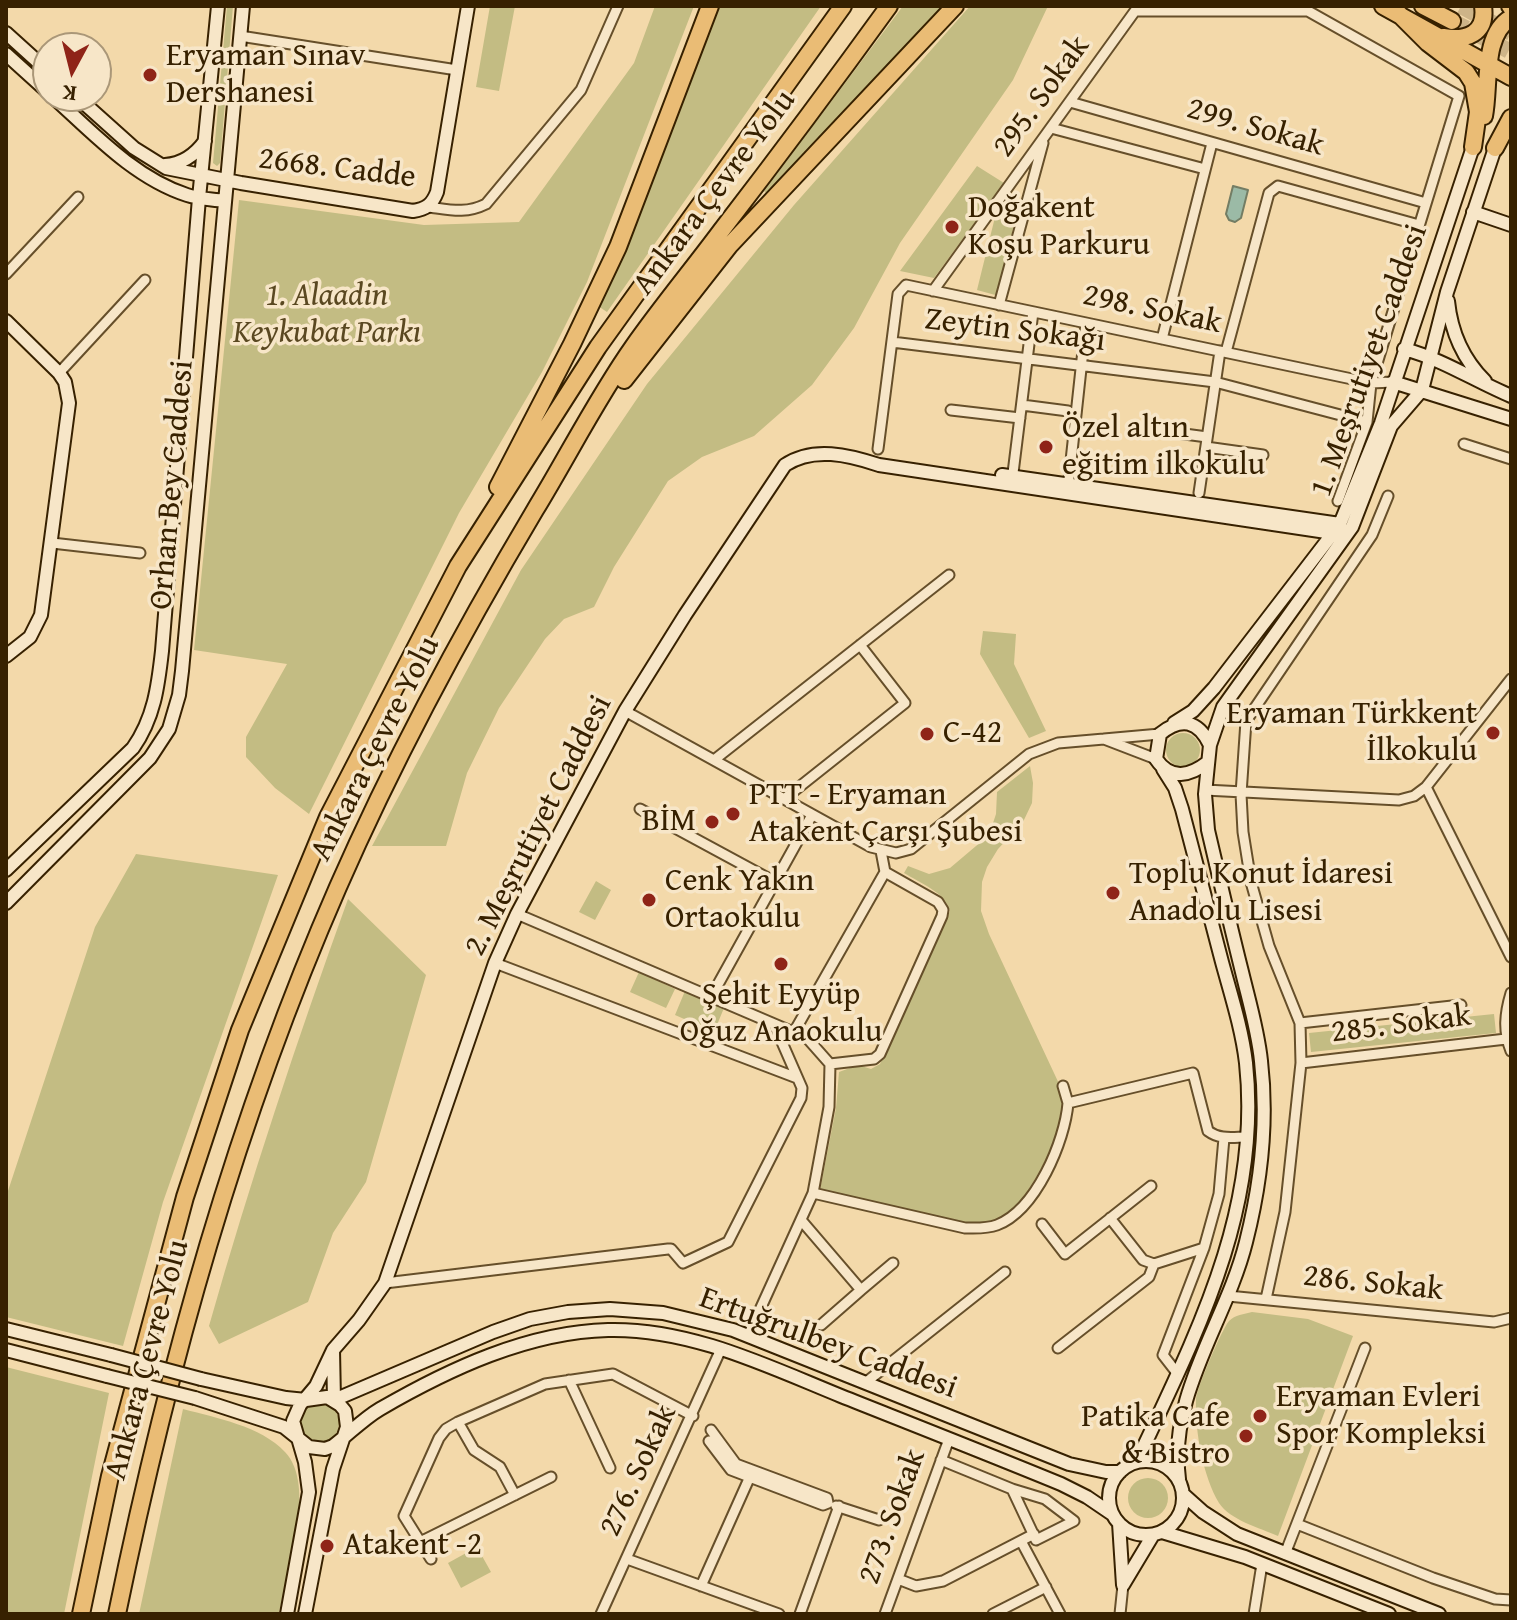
<!DOCTYPE html>
<html>
<head>
<meta charset="utf-8">
<style>
	body { margin:0 }
	#map { position:relative; width:1517px; height:1620px; overflow:hidden; background:#f3d9aa; font-family:"Gentium Book Plus",serif }
	canvas { display:block }
	.frame { position:absolute; inset:0; border:8px solid #372100; pointer-events:none }
	.north { position:absolute; left:32px; top:32px; width:80px; height:80px; box-sizing:border-box; background:#f7e6c8; border:2px solid #aa9778; border-radius:50%; rotate:187deg; font-size:22px; font-weight:700; line-height:32px; text-align:center; color:#372100 }
	.north::after { content:''; display:block; margin:auto; width:28px; height:36px; background:#8f2418; clip-path:polygon(50% 0,100% 100%,50% 72%,0 100%) }
</style>
</head>
<body>
<div id="map">
<canvas width="1517" height="1620"></canvas>
<div class="frame"></div>
<div class="north">K</div>
</div>
<script>
const ctx = document.querySelector('canvas').getContext('2d');
ctx.lineJoin = 'round';
function paint(path, color) { ctx.fillStyle = color; ctx.fill(path, 'evenodd'); }
function stroke(path, color, width, dash) { ctx.strokeStyle = color; ctx.lineWidth = width; ctx.lineCap = dash ? 'butt' : 'round'; ctx.setLineDash(dash || []); ctx.stroke(path); }
function label(font, color, halo, rows, align = 'center') {
  ctx.font = font + ' "Gentium Book Plus",serif'; ctx.lineWidth = 7; ctx.setLineDash([]); ctx.textBaseline = 'middle'; ctx.strokeStyle = halo; ctx.fillStyle = color; for (const [text, x, y, turn = 0] of rows) {
    ctx.save(); ctx.translate(x, y); ctx.rotate((+turn || 0) * Math.PI / 180); ctx.textAlign = isNaN(turn) ? turn : align; if (halo) ctx.strokeText(text, 0, 0); ctx.fillText(text, 0, 0); ctx.restore();
  }
}
paint(new Path2D(`
	M227 6H233L220 163 217 166 213 163Z
	M490 6H515L499 91 476 87Z
	M655 6H694L587 282 542 372 459 513 309 814 275 788 246 757V737L287 664 194 650 239 200 424 225 519 222 634 63Z
	M717 6H821L607 312 598 306Z
	M903 6H950L771 198 764 191Z
	M970 6H1048L1013 80 900 243 854 328 812 385 754 436 702 457 668 481 614 567 594 607 564 619 545 639 499 708 467 773 446 846H372L521 570 647 384 794 205Z
	M977 166 1004 183 934 278 900 271Z
	M997 209 1016 213 1009 248 996 246 1010 250 999 296 977 290Z
	M983 631 1016 634 1014 664 1046 731 1029 738 980 654Z
	M1166 750a17 17 0 1 1 34 0a17 17 0 1 1-34 0Z
	M1030 766 1033 783 1032 803 1023 822 998 849 987 867 982 882 981 911 989 934 1061 1088C1063 1103 1064 1118 1058 1132 1050 1154 1022 1210 1000 1220 993 1223 983 1224 976 1225L820 1190 836 1108 839 1072 858 1065 871 1069 880 1064 950 911C945 892 920 883 904 873L908 866 929 874 950 868 989 835 996 814 997 792Z
	M136 854 278 875 163 1202 123 1346 6 1317V1197L95 927Z
	M596 881 611 890 595 920 579 912Z
	M348 899 426 975 366 1182 333 1233 308 1302 219 1344 209 1326C250 1182 297 1040 348 899Z
	M639 972 675 989 666 1008 630 992Z
	M685 991 724 1008 714 1032 675 1015Z
	M1494 1014 1496 1033 1311 1052 1309 1033Z
	M1252 1312 1308 1319 1353 1336 1278 1536C1260 1528 1230 1520 1219 1503 1203 1476 1195 1432 1196 1400 1196 1390 1222 1329 1229 1321 1235 1315 1244 1314 1252 1312Z
	M6 1367 109 1393 64 1614H6Z
	M299 1423a20 20 0 1 1 40 0a20 20 0 1 1-40 0Z
	M183 1409C216 1418 261 1426 285 1452 317 1485 287 1573 279 1614H139Z
	M1128 1498a20 20 0 1 1 40 0a20 20 0 1 1-40 0Z
	M477 1547 491 1572 461 1588 448 1563Z`), '#c3bc83');
const water = new Path2D(`
	M1233 186 1248 190 1241 218 1235 222 1229 220 1226 214Z`);
paint(water, '#9bbaa6');
stroke(water, '#737d64', 2);
stroke(new Path2D(`
	M1461 6 1511 33
	M1452 21 1511 52`), '#cdb488', 16, [16, 8]);
const street = new Path2D(`
	M240 36 457 70
	M1070 102 1426 203
	M1051 128 1205 169
	M429 207C451 210 466 214 486 204L581 90 618 6
	M6 274 78 197
	M933 291 1135 11H1308L1459 96 1371 383 1367 422 1338 501
	M999 305 1043 143
	M1162 339 1212 143
	M892 342 1215 382 1367 422
	M1226 352 1269 193 1278 186 1419 225
	M59 373 145 280
	M1022 405 1068 411
	M951 410 1020 418
	M1147 429 1207 437
	M1464 444 1511 459
	M1206 447 1263 455
	M878 449 898 294 906 285 1371 383 1393 382
	M1013 473 1033 312
	M1069 479 1086 323
	M1199 493 1220 351
	M52 543 140 553
	M625 711 871 847 896 853 911 849 1029 754 1058 743 1104 739
	M1156 759 1104 739 1160 734
	M714 760 949 575
	M1426 787 1511 957
	M1205 790 1399 800 1414 796 1426 787 1511 679
	M784 799 905 703 860 645
	M640 809 775 882
	M517 914 807 1038 830 1064 829 1107 813 1193 748 1336
	M495 963 797 1078
	M1511 993C1505 1013 1503 1031 1511 1051
	M711 997 812 815
	M1300 1023 1461 1005
	M794 1032 885 872 881 851
	M1301 1063 1506 1039
	M830 1064 874 1059 880 1054 942 916 943 910 938 902 885 872
	M1063 1086 1068 1103
	M813 1193 965 1228C976 1228 986 1229 997 1225 1036 1210 1065 1141 1068 1103L1193 1073 1208 1131C1220 1140 1233 1137 1247 1137
	M1110 1218 1143 1260 1154 1264 1204 1248
	M801 1220 861 1290 893 1263
	M1042 1224 1065 1254 1151 1186
	M385 1283 668 1249H671L683 1263 728 1242 801 1098 802 1088 774 1024
	M1228 1296 1494 1322 1511 1318
	M1266 1299 1285 1212 1301 1063 1300 1023 1269 946 1251 882 1243 832 1241 794 1246 721 1372 535 1388 496
	M821 1325 861 1290
	M1058 1348 1149 1277 1154 1264
	M1177 1373 1163 1355 1204 1248 1219 1194 1224 1138
	M569 1380 610 1468
	M865 1383 1005 1272
	M458 1422 474 1450 500 1467 515 1495
	M709 1441 731 1470 823 1505 828 1503 827 1498 736 1464 711 1430
	M941 1460 1012 1489 1036 1540 1074 1521 1045 1499 1012 1489
	M836 1506 879 1520
	M1297 1524 1433 1578 1495 1599 1511 1600
	M1021 1541 1060 1614
	M420 1542 551 1477
	M1285 1554 1365 1348
	M431 1559 404 1516 439 1438 446 1429 458 1422 545 1384 613 1374 693 1416
	M627 1559 779 1614
	M898 1579 916 1586 943 1581 1034 1534
	M701 1586 752 1472
	M601 1614 721 1349
	M800 1614 839 1506
	M885 1614 949 1439
	M993 1614 1046 1587
	M1120 1614 1123 1585
	M1254 1614 1262 1564`);
const secondary = new Path2D(`
	M6 33 48 71
	M6 54 48 92
	M52 96C92 132 134 178 187 195 199 199 212 199 224 201
	M76 96 134 148 166 168 241 183 413 211C426 209 432 205 437 192L468 6
	M165 165C183 164 195 155 205 141
	M1473 212 1511 225
	M1448 301C1451 331 1463 359 1485 381
	M6 321 59 373 65 382 69 403 41 615 30 637 6 656
	M1404 349C1442 359 1475 381 1511 396
	M1393 382 1511 419
	M1002 475 1340 524
	M1174 723 1193 711 1214 688 1340 524 1381 423 1473 147
	M1210 745 1223 707 1352 527 1391 426 1422 390 1447 292 1495 148
	M6 870 133 748C154 718 158 687 162 651L199 198 218 6
	M6 903 150 758 169 729 179 695 182 671 243 6
	M6 1329 111 1355
	M6 1350 107 1376
	M333 1350 359 1320 385 1283 495 963 517 914 625 711 685 615 785 465C813 446 849 455 879 465L1333 533
	M201 1379 286 1398 306 1400 327 1397 340 1405 345 1411 347 1427 333 1469 305 1614
	M195 1398 284 1427 309 1447 325 1449 333 1446C349 1434 363 1419 380 1409 449 1369 528 1332 608 1330 690 1328 767 1366 841 1396 914 1425 988 1454 1061 1484L1087 1497 1112 1514
	M334 1400 493 1332 530 1319 568 1312 610 1309 663 1313 733 1330 1069 1464 1106 1472H1120
	M1109 1498a37 37 0 1 1 74 0a37 37 0 1 1-74 0Z
	M1131 1464 1144 1446C1202 1323 1261 1203 1246 1063 1242 1029 1231 995 1222 962 1209 911 1195 860 1182 809L1175 788 1163 769
	M1179 1479C1168 1394 1226 1322 1246 1242 1261 1183 1268 1121 1261 1061 1258 1031 1249 1001 1242 972 1230 924 1219 877 1208 830L1205 794 1210 745C1198 720 1181 717 1160 734L1156 759C1171 781 1190 776 1208 762
	M1184 1495 1203 1512 1237 1534 1439 1614
	M1119 1523 1123 1585 1153 1535
	M1162 1532 1245 1557 1389 1614
	M287 1614 309 1492 305 1462 293 1421 300 1405 316 1386 333 1350 334 1400`);
const highway = new Path2D(`
	M1383 6 1511 77
	M1423 6 1452 21
	M1510 6 1511 7
	M1399 14 1428 43 1466 72 1473 83 1478 112 1473 147
	M1443 37C1466 41 1487 34 1483 6
	M1484 116C1490 86 1482 34 1511 18
	M1495 148 1511 118
	M624 380 729 246 955 6
	M498 487 572 344 618 247 710 6
	M81 1614 110 1476 185 1197 240 1030 328 817 458 566 598 347 843 6
	M117 1614C168 1366 236 1120 338 887 395 757 463 631 535 510 568 456 597 398 633 347 661 307 692 270 721 231 778 157 834 82 889 6`);
stroke(street, '#664f2a', 13);
stroke(secondary, '#372100', 16);
stroke(highway, '#372100', 20);
stroke(street, '#f7e6c8', 9);
stroke(secondary, '#f7e6c8', 12);
stroke(highway, '#eabc75', 16);
const secondaryBridge = new Path2D(`
	M111 1355 201 1379
	M107 1376 195 1398`);
stroke(secondaryBridge, '#372100', 16, []);
stroke(secondaryBridge, '#f7e6c8', 12);
for (const [x, y, r, color] of [
	[150,75,8,"#8f2418"],
	[952,227,8,"#8f2418"],
	[1046,447,8,"#8f2418"],
	[1493,733,8,"#8f2418"],
	[927,734,8,"#8f2418"],
	[733,814,8,"#8f2418"],
	[712,822,8,"#8f2418"],
	[1113,893,8,"#8f2418"],
	[649,900,8,"#8f2418"],
	[781,964,8,"#8f2418"],
	[1260,1416,8,"#8f2418"],
	[1246,1436,8,"#8f2418"],
	[327,1546,8,"#8f2418"]
]) { const dot = new Path2D(); dot.arc(x, y, r, 0, 2 * Math.PI); ctx.fillStyle = color; ctx.fill(dot); stroke(dot, '#f7e6c8', 3); }
label('32px', '#372100', '#f7e6c8', [
	["Eryaman Sınav",166,57],
	["Dershanesi",166,94],
	["Doğakent",968,209],
	["Koşu Parkuru",968,246],
	["Özel altın",1062,429],
	["eğitim ilkokulu",1062,466],
	["Eryaman Türkkent",1477,715,"right"],
	["İlkokulu",1477,752,"right"],
	["C-42",943,734],
	["PTT - Eryaman",749,796],
	["Atakent Çarşı Şubesi",749,833],
	["BİM",696,822,"right"],
	["Toplu Konut İdaresi",1129,875],
	["Anadolu Lisesi",1129,912],
	["Cenk Yakın",665,882],
	["Ortaokulu",665,919],
	["Şehit Eyyüp",781,996,"center"],
	["Oğuz Anaokulu",781,1033,"center"],
	["Eryaman Evleri",1276,1398],
	["Spor Kompleksi",1276,1435],
	["Patika Cafe",1230,1418,"right"],
	["& Bistro",1230,1455,"right"],
	["Atakent -2",343,1546]
], 'left');
label('32px', '#372100', '#f7e6c8', [
	["295. Sokak",1042,97,-54],
	["299. Sokak",1255,128,16],
	["2668. Cadde",337,169,7],
	["Ankara Çevre Yolu",715,193,-53],
	["298. Sokak",1152,310,12],
	["Zeytin Sokağı",1015,331,7],
	["1. Meşrutiyet Caddesi",1370,361,-70],
	["Orhan Bey Caddesi",173,485,-85],
	["Ankara Çevre Yolu",376,749,-63],
	["2. Meşrutiyet Caddesi",539,826,-63],
	["285. Sokak",1401,1025,-7],
	["286. Sokak",1373,1284,6],
	["Ertuğrulbey Caddesi",828,1344,20],
	["Ankara Çevre Yolu",148,1360,-75],
	["276. Sokak",639,1471,-65],
	["273. Sokak",893,1517,-70]
]);
label('italic 32px', '#5a4821', '#f7e6c8', [
	["1. Alaadin",327,297],
	["Keykubat Parkı",327,334]
]);
</script>
</body>
</html>
